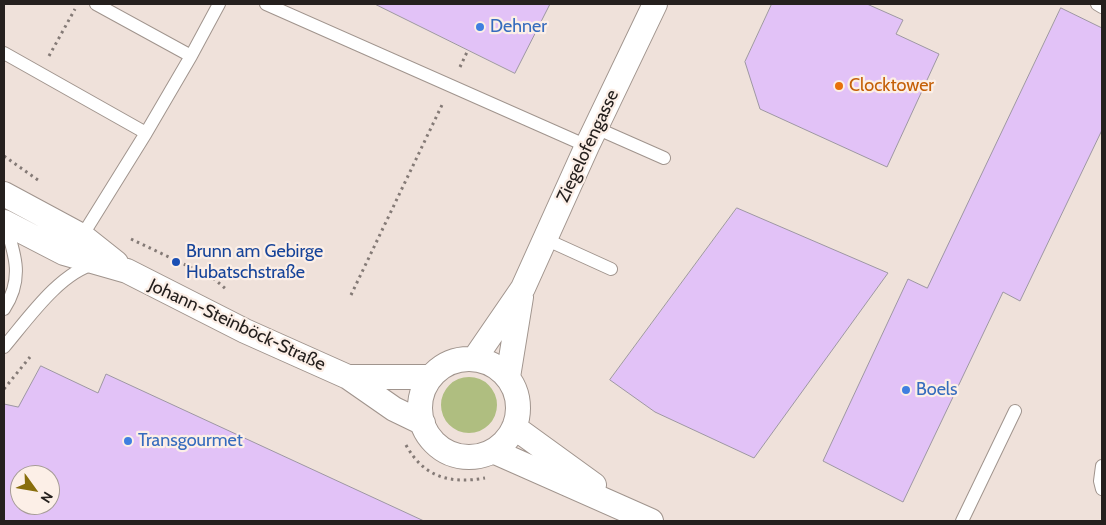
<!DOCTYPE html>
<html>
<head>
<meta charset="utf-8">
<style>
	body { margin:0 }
	#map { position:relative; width:1106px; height:525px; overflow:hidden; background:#efe1da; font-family:Cabin,sans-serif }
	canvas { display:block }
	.frame { position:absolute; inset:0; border:5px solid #25201e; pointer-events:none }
	.north { position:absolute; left:10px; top:465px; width:50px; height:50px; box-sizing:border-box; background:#fcefe7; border:1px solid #a69c97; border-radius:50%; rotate:122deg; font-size:14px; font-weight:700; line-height:20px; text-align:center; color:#25201e }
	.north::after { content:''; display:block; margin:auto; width:18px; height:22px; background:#886e0d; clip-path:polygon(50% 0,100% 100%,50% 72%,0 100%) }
</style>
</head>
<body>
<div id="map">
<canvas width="1106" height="525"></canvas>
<div class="frame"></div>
<div class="north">N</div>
</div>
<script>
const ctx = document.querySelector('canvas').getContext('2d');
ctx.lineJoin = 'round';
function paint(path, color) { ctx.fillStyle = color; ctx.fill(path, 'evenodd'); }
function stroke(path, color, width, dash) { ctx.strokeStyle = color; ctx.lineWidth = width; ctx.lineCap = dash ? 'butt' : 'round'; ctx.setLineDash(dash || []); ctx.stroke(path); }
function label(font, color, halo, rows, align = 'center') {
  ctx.font = font + ' Cabin,sans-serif'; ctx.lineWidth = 4.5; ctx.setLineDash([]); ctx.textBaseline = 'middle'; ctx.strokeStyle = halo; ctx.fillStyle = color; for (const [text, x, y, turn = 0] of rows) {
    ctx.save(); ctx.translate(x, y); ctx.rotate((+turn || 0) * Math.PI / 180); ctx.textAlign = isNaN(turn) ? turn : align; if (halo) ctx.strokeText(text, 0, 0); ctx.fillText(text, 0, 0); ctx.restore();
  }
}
paint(new Path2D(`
	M441 405a28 28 0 1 1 56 0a28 28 0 1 1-56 0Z`), '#afbe80');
const building = new Path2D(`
	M375 4H550L515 73Z
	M772 4H867L903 20 896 34 939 54 887 167 760 109 745 62Z
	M1061 8 1102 28V130L1020 301 1003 292 903 502 823 461 908 279 927 288Z
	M737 208 888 273 754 458 655 412 610 380Z
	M41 366 98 393 106 374 424 521H4V404L18 407ZM20 475H50V505H20Z`);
paint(building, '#e2c2f7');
stroke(building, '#9d97a2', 1);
const service = new Path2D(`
	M96 4 191 56
	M266 4 587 146
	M1097 4 1102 7
	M4 53 146 133
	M596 128 664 158
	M82 236 146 133 191 56 219 4
	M545 239 611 269
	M4 309C24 279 15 254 5 223
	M4 347C27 320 60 272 95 264
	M1102 466 1100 481 1102 489
	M962 521 1015 411`);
const minor = new Path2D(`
	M4 194 82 236 116 263
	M4 222 64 253 127 271 245 331 348 377 394 409 423 423
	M475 358 523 288 587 146 655 4
	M420 408a49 49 0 1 1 98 0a49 49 0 1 1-98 0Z
	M348 377H431
	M508 377 521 297
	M514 427 594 485
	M493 451 651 521`);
stroke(service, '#a0948d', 14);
stroke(minor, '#a0948d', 26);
stroke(new Path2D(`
	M49 56 75 9
	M460 67 468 50
	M4 156 38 180
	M131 239 213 278 227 290
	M351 295 442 105
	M4 389 30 357
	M406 445C424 478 451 484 485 478`), '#847a76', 3, [2.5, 4]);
stroke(service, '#fff', 12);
stroke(minor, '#fff', 24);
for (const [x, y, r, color] of [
	[480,27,5,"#3f7fe0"],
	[839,86,5,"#e8710a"],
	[176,262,5,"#1a4fb4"],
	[906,390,5,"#3f7fe0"],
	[128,441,5,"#3f7fe0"]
]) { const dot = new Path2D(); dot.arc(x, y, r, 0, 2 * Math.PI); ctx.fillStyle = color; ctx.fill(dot); stroke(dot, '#fcefe7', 2); }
label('18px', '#366cbe', '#fcefe7', [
	["Dehner",490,27],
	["Boels",916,390],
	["Transgourmet",138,441]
], 'left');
label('18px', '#c56008', '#fcefe7', [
	["Clocktower",849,86]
], 'left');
label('18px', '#25201e', '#fcefe7', [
	["Ziegelofengasse",588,146,-65],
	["Johann-Steinböck-Straße",237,325,25]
]);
label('18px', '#164399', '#fcefe7', [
	["Brunn am Gebirge",186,252],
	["Hubatschstraße",186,273]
], 'left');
</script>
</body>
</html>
